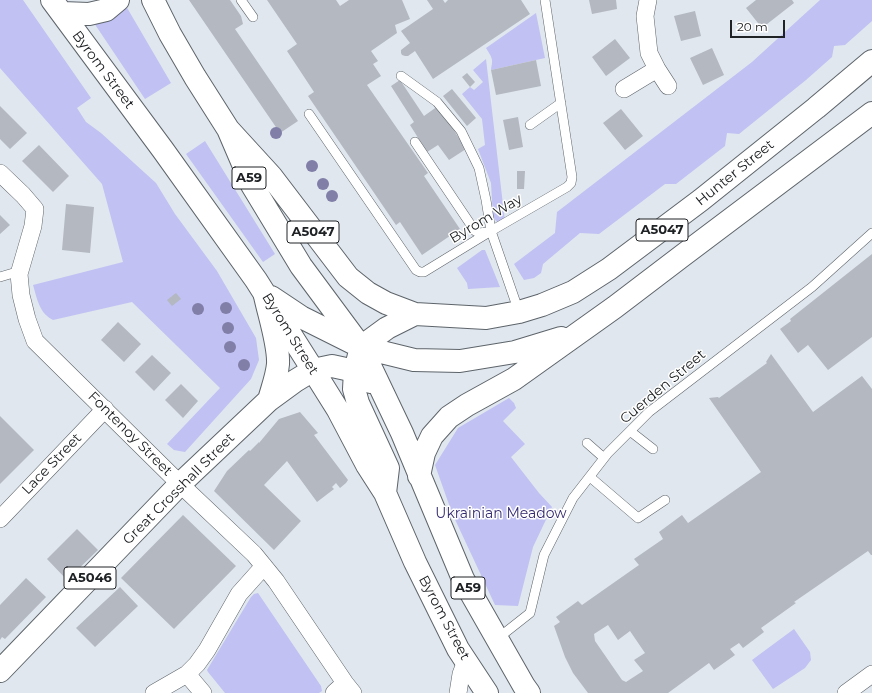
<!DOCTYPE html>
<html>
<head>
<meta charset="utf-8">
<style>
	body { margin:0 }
	#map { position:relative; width:872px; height:693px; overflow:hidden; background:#e0e7ee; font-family:Montserrat,sans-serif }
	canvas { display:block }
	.scale { position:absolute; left:730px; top:20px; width:55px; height:18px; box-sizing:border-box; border:2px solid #202325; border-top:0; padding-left:5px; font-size:12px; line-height:14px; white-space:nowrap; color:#202325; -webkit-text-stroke:3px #fff; paint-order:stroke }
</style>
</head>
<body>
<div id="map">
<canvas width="872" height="693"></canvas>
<div class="scale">20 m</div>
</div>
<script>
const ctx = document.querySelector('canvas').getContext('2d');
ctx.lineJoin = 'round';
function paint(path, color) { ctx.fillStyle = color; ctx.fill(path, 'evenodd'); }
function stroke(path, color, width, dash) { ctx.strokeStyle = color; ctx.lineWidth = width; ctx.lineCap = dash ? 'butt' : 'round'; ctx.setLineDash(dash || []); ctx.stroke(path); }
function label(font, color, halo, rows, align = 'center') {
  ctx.font = font + ' Montserrat,sans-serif'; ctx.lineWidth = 3; ctx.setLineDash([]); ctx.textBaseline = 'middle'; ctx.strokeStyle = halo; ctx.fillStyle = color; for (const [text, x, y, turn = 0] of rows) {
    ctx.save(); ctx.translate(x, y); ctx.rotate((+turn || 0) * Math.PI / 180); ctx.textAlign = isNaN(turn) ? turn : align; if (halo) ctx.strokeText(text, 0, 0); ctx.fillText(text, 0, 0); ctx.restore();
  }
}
paint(new Path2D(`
	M0 0H23L91 98 77 108 86 122 101 133 156 183 175 214 217 271 256 338 259 360 251 379 185 452 174 450 167 444 220 388 132 302 53 320C39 313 37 298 33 285L123 262 102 184 0 68Z
	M820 0H872V21L845 45 834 46 832 57 806 80 739 134 727 133 725 146 676 184H665L599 234 580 233 543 264 541 273 534 278 524 280 514 264 555 233 557 212 752 62Z
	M126 6 171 83 145 99 94 23C110 21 115 19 126 6Z
	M536 13 545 58 491 70C491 67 492 65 492 63 493 58 489 53 486 48Z
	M486 59 505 222 502 223 497 222 493 217 491 183 478 149 485 145 482 119 462 94 470 87 474 90 483 82 473 70Z
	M205 141 275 254 263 262 186 154Z
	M482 250H485L500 287 468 289 467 283 457 268Z
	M509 398 514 403 516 408 503 421 525 444 511 457 539 493 552 507 533 547 518 606 495 605 452 513 435 465 458 428Z
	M258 593 321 686 322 691 319 693H225L208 672 207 670 251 597 254 594Z
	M794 629 810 652 811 660 805 668 773 689 752 660Z`), '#c1c1f3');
paint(new Path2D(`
	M189 0H230L241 16 243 24 235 29 298 121 280 133Z
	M267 0H336L340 6 349 0H402L410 19 395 25 397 33 371 51 378 61 373 64 381 76 367 85 428 173 424 176 460 229 422 255 400 222 396 225 308 96 314 92 287 51 297 44Z
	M427 0H443L445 3 448 0H521L530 14 433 79 415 51 408 56H405L402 55 401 53V50L410 43 401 31 433 9Z
	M589 0H616L617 9 592 14Z
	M756 0H792L794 3 762 28 746 8Z
	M695 11 701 36 681 41 674 16Z
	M615 39 630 58 606 76 592 57Z
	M712 48 724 75 703 85 690 58Z
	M536 60 541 86 496 95 491 70Z
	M467 73 475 82 470 87 462 77Z
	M400 80 424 116 438 106 466 149 449 160 438 145 427 152 410 125 414 122 391 86Z
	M452 89 476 118 467 126 443 96Z
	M0 106 27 133 10 149 0 139Z
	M621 109 643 136 625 150 603 123Z
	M518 117 523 147 509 150 503 120Z
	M39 145 69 176 53 192 22 161Z
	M517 171H525L524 189H517Z
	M66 204 94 207 90 253 62 250Z
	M0 215 10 225 0 234Z
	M872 254V337L828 370 808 345 798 353 780 329 791 321 790 319Z
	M176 293 181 299 172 306 167 300Z
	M118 322 141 344 124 362 101 340Z
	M771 354 813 412 862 376 872 389V555H871L868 551 794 602 796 603 761 628 764 632 743 648 739 643 730 649 735 655 714 670 709 663 668 693H588L573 673 565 657 554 626 560 622 556 617 578 601 582 605 639 565 634 559 663 539 659 532 682 515 688 523 761 472 709 398 718 397 719 398 767 363 766 362ZM608 625 618 640 630 631 645 653 634 660 643 671 626 682 622 680 595 641 594 634Z
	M152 355 171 373 154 391 135 372Z
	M181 384 198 401 183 418 165 400Z
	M300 412 318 433 314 435 348 480 346 483 340 488 336 483 332 487 334 489 317 502 287 461 264 485 301 521 274 550 214 491 227 471 249 450 250 451 259 442V443L279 419Z
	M0 416 34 450 0 484Z
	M183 515 236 566 174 629 121 578Z
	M77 529 98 550 67 580 47 559Z
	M26 578 46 597 5 639 2 637 0 640V605Z
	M120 587 138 606 95 647 76 628Z`), '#b4b8c1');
const lane = new Path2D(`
	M241 0 253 17
	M401 76 437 102 461 131 479 168 486 200 491 231 519 312
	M309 114 416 270 420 272H424L491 231 567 187 571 183 572 177 545 0
	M530 125 561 103
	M415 142 475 231 479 233 487 232
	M0 277 20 271
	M630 431 653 449
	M587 443 604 458
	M590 477 638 518 665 500
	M497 639 530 613 544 555 573 498 608 453 649 412 812 287 872 233`);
const street = new Path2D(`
	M648 0 645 16 649 53 657 69 668 86
	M624 89 657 69
	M0 173 23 195 35 209 33 226 19 274 21 295 27 319 35 341 180 484 254 554 276 581 345 683 353 693
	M0 519 105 409
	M187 674 203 693
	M154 693 187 674 197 664 207 650 239 594 264 566
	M334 693 345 683
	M458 693 461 674 466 661
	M846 693 872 674`);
const primary = new Path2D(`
	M265 296C269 315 279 345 278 364 277 376 272 389 269 400
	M0 671 180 484 269 400 295 381 313 370 332 366 355 371 370 382`);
const highway = new Path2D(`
	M52 0 163 150 256 280 313 370 338 410 367 465 385 493 415 562 458 649 487 693
	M153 0 170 34 195 77 228 129 252 185 301 266 361 347 402 433 463 579 524 686 529 693
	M62 13 89 14 106 10 118 0
	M228 129 271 176 348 277 368 293 386 303 415 314 486 318 519 312 542 305 573 292 609 269 701 200 816 108 872 61
	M271 297 301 317 361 347 414 360 460 361 515 352 561 338
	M419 476 424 453 432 436 449 417 467 405 514 379 615 307 682 256 872 113
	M385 493 388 468 358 403 354 389 355 371 361 347 387 328 415 314`);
stroke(lane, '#5d646a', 10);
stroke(street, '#5d646a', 18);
stroke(primary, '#5d646a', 24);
stroke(highway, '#5d646a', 24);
stroke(lane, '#fff', 9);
stroke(street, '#fff', 17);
stroke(primary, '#fff', 22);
stroke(highway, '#fff', 22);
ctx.fillStyle = '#817ea8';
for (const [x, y] of [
	[276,133],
	[312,166],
	[323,184],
	[332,196],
	[226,308],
	[198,309],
	[228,328],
	[230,347],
	[244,365]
]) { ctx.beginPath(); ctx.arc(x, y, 6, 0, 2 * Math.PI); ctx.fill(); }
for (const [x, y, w] of [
	[249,178,34],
	[662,230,52],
	[313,232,52],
	[90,578,52],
	[468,588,34]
]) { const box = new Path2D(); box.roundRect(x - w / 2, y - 11, w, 22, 3); ctx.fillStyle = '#fff'; ctx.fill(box); stroke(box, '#202325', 1); }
label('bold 13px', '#202325', null, [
	["A59",249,178],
	["A5047",662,230],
	["A5047",313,232],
	["A5046",90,578],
	["A59",468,588]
]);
label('14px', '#202325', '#fff', [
	["Byrom Street",103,70,53],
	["Hunter Street",735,173,-39],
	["Byrom Way",486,219,-31],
	["Byrom Street",290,334,58],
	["Cuerden Street",663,387,-40],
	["Fontenoy Street",130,434,45],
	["Lace Street",52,464,-46],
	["Great Crosshall Street",179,489,-45],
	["Byrom Street",444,618,62]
]);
label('14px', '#33296e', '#fff', [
	["Ukrainian Meadow",501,514]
]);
</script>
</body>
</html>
